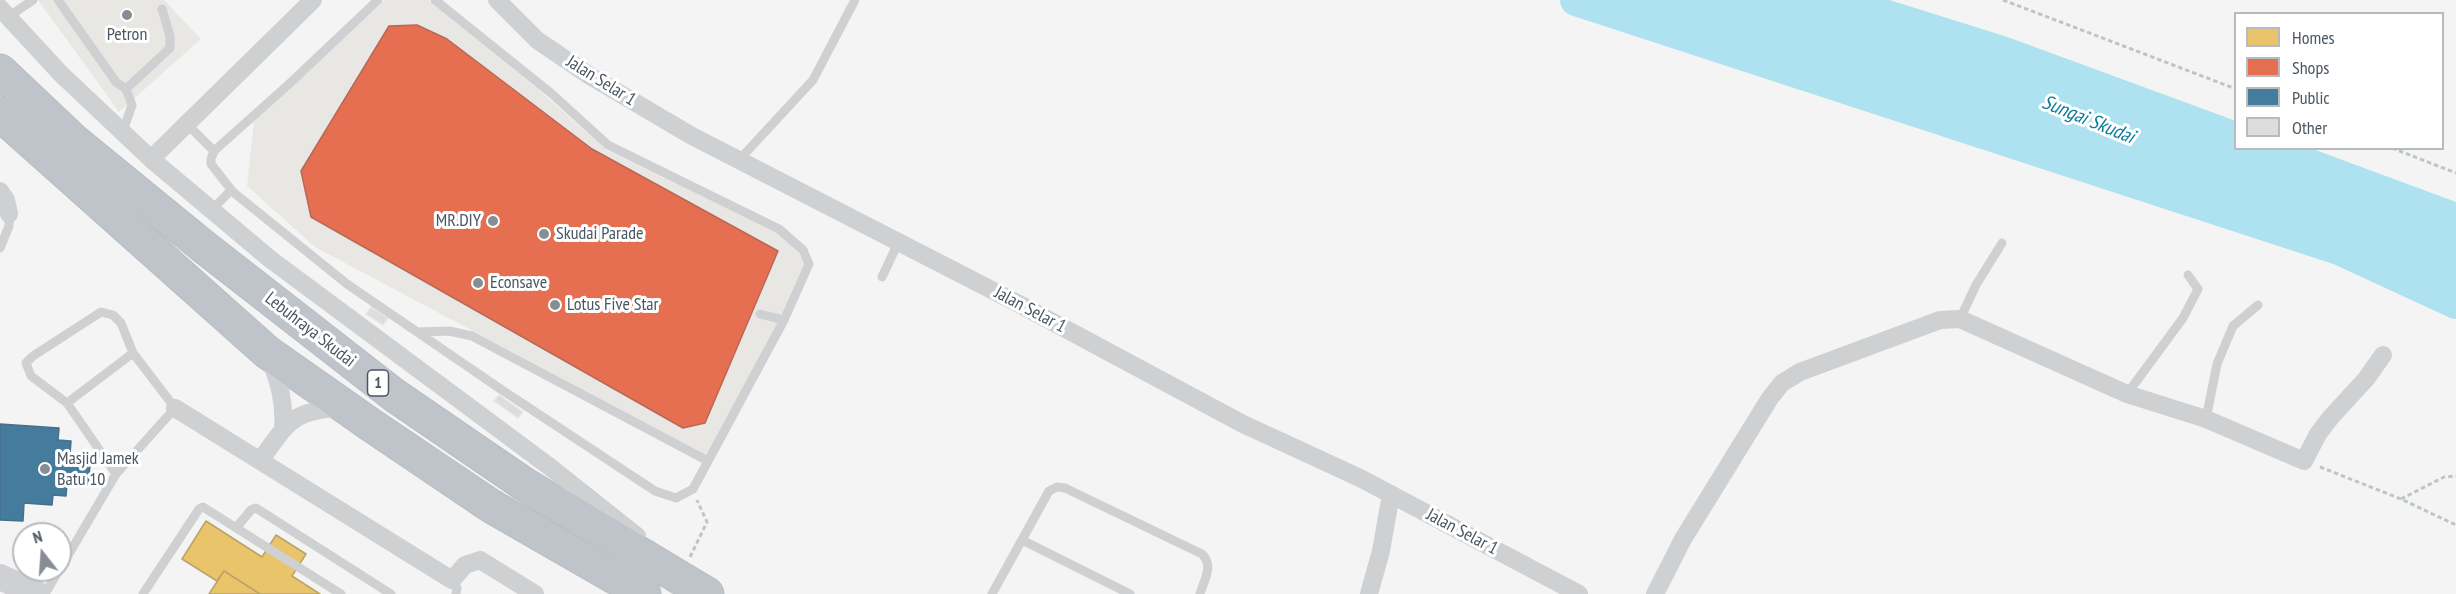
<!DOCTYPE html>
<html>
<head>
<meta charset="utf-8">
<style>
	body { margin:0 }
	#map { position:relative; width:2456px; height:594px; overflow:hidden; background:#f4f4f4; font-family:"PT Sans Narrow",sans-serif }
	canvas { display:block }
	.legend { position:absolute; left:2234px; top:12px; width:210px; height:138px; box-sizing:border-box; background:#fff; border:2px solid #b7bbc0; margin:0; padding:8px 10px; list-style:none; font-size:18px; color:#4a5661 }
	.legend li { display:flex; align-items:center; gap:12px; height:30px }
	.legend b { width:30px; border:2px solid #b7bbc0 }
	.north { position:absolute; left:12px; top:522px; width:60px; height:60px; box-sizing:border-box; background:#fff; border:2px solid #b7bbc0; border-radius:50%; rotate:343deg; font-size:16px; font-weight:700; line-height:24px; text-align:center; color:#4a5661 }
	.north::after { content:''; display:block; margin:auto; width:21px; height:27px; background:#868d94; clip-path:polygon(50% 0,100% 100%,50% 72%,0 100%) }
</style>
</head>
<body>
<div id="map">
<canvas width="2456" height="594"></canvas>
<ul class="legend">
<li><b style="height:16px;background:#e9c46a"></b>Homes</li>
<li><b style="height:16px;background:#e76f51"></b>Shops</li>
<li><b style="height:16px;background:#457b9d"></b>Public</li>
<li><b style="height:16px;background:#ddddde"></b>Other</li>
</ul>
<div class="north">N</div>
</div>
<script>
const ctx = document.querySelector('canvas').getContext('2d');
ctx.lineJoin = 'round';
function paint(path, color) { ctx.fillStyle = color; ctx.fill(path, 'evenodd'); }
function stroke(path, color, width, dash) { ctx.strokeStyle = color; ctx.lineWidth = width; ctx.lineCap = dash ? 'butt' : 'round'; ctx.setLineDash(dash || []); ctx.stroke(path); }
function label(font, color, halo, rows, align = 'center') {
  ctx.font = font + ' "PT Sans Narrow",sans-serif'; ctx.lineWidth = 6; ctx.setLineDash([]); ctx.textBaseline = 'middle'; ctx.strokeStyle = halo; ctx.fillStyle = color; for (const [text, x, y, turn = 0] of rows) {
    ctx.save(); ctx.translate(x, y); ctx.rotate((+turn || 0) * Math.PI / 180); ctx.textAlign = isNaN(turn) ? turn : align; if (halo) ctx.strokeText(text, 0, 0); ctx.fillText(text, 0, 0); ctx.restore();
  }
}
paint(new Path2D(`
	M38 0H164L201 39 119 112Z
	M385 0H428L534 86 608 151 778 232 799 253 804 264 776 326 706 455 315 247 247 186 254 121Z`), '#e8e7e3');
paint(new Path2D(`
	M1576 0H1836L2002 52 2235 138 2236 148 2264 149 2456 219V303L2339 249Z`), '#aee2f0');
const homes = new Path2D(`
	M206 521 262 557 276 535 306 554 292 576 320 594H260L224 571 217 581 182 559Z
	M224 571 260 594H209Z`);
paint(homes, '#e9c46a');
stroke(homes, '#b9a367', 1.5);
const shops = new Path2D(`
	M417 25 447 39 592 149 778 251 705 423 683 428 311 217 301 171 389 26Z`);
paint(shops, '#e76f51');
stroke(shops, '#b86856', 1.5);
const public = new Path2D(`
	M0 424 59 428 58 440 71 441 70 454 91 456 88 485 67 483 66 496 53 495 52 505 24 503 23 521 0 520Z`);
paint(public, '#457b9d');
stroke(public, '#46708b', 1.5);
stroke(new Path2D(`
	M1576 0 2339 249 2456 303
	M1836 0 2002 52 2236 138
	M2264 148 2456 219`), '#aee2f0', 32);
const building = new Path2D(`
	M371 307 388 318 383 325 366 314Z
	M499 395 523 412 518 418 494 401Z`);
paint(building, '#ddddde');
stroke(building, '#e5e6e7', 1.5);
const highway = new Path2D(`
	M0 71 73 140 204 247 394 395 524 484 707 594
	M0 114 267 352 371 425 491 506 644 594`);
stroke(highway, '#b9bec3', 35);
stroke(new Path2D(`
	M2003 0 2236 89
	M2392 148 2456 173
	M2320 467 2401 499 2456 525
	M2401 499 2444 477 2456 476
	M690 557 707 522 697 500`), '#bcc7c4', 3, [4.5, 3]);
stroke(new Path2D(`
	M58 0 116 82 126 89 170 48V36L162 9
	M378 0 289 84 214 151 211 159V164L233 192 347 284 502 390 655 491 676 498 693 489 784 320 809 264 803 250 779 229 608 145 552 94 435 0
	M8 17 33 0
	M186 123 214 151
	M123 131 132 105 126 89
	M739 160 813 80 855 0
	M212 210 231 190
	M0 248 9 226V214
	M882 277 899 241
	M760 314 784 320
	M1960 319 1976 285 2002 243
	M418 332 449 331 472 336 708 461
	M2127 394 2183 318 2198 289 2188 275
	M67 403 133 353
	M2206 419 2217 364 2233 326 2258 305
	M236 528 251 510 256 508 391 594
	M1022 540 1130 594
	M60 569 116 474 175 408 133 353 121 323 113 315 101 312 33 356 26 363 31 376 67 403 116 474
	M452 580 457 588 456 594
	M45 594 59 570
	M143 594 199 509 203 507 341 594
	M992 594 1049 491 1057 487 1065 488 1202 554C1214 566 1204 580 1200 594`), '#ced0d2', 9);
stroke(new Path2D(`
	M497 0 537 40 590 76 692 136 1019 304 1243 424 1360 478 1579 594
	M0 8 61 74 151 159 270 259 550 467 637 536
	M151 159 313 0
	M0 191 6 200 9 214
	M269 357C279 382 285 402 283 428
	M175 408 452 580 465 565 480 560 535 594
	M260 461C287 423 293 409 343 408
	M1369 594 1381 551 1391 494
	M1655 594 1683 539 1770 398 1782 383 1800 372 1940 320 1960 319 2127 394 2206 419 2304 461 2318 434 2331 417 2366 379 2383 355`), '#ced0d2', 18);
stroke(new Path2D(`
	M0 577 37 594`), '#ced0d4', 26);
stroke(highway, '#bec4c9', 33);
for (const [x, y, r, color] of [
	[127,15,6,"#868d94"],
	[493,221,6,"#868d94"],
	[544,234,6,"#868d94"],
	[478,283,6,"#868d94"],
	[555,305,6,"#868d94"],
	[45,469,6,"#868d94"]
]) { const dot = new Path2D(); dot.arc(x, y, r, 0, 2 * Math.PI); ctx.fillStyle = color; ctx.fill(dot); stroke(dot, '#fff', 2); }
for (const [x, y, w] of [
	[378,383,21]
]) { const box = new Path2D(); box.roundRect(x - w / 2, y - 13, w, 26, 4.5); ctx.fillStyle = '#fff'; ctx.fill(box); stroke(box, '#4a5661', 1.5); }
label('bold 16px', '#4a5661', null, [
	["1",378,383]
]);
label('18px', '#4a5661', '#fff', [
	["Petron",127,35,"center"],
	["MR.DIY",481,221,"right"],
	["Skudai Parade",556,234],
	["Econsave",490,283],
	["Lotus Five Star",567,305],
	["Masjid Jamek",57,459],
	["Batu 10",57,480]
], 'left');
label('18px', '#4a5661', '#fff', [
	["Jalan Selar 1",601,81,32],
	["Jalan Selar 1",1030,310,28],
	["Lebuhraya Skudai",310,330,38],
	["Jalan Selar 1",1462,532,28]
]);
label('italic 20px', '#0c7c9b', '#fff', [
	["Sungai Skudai",2088,120,22]
]);
</script>
</body>
</html>
